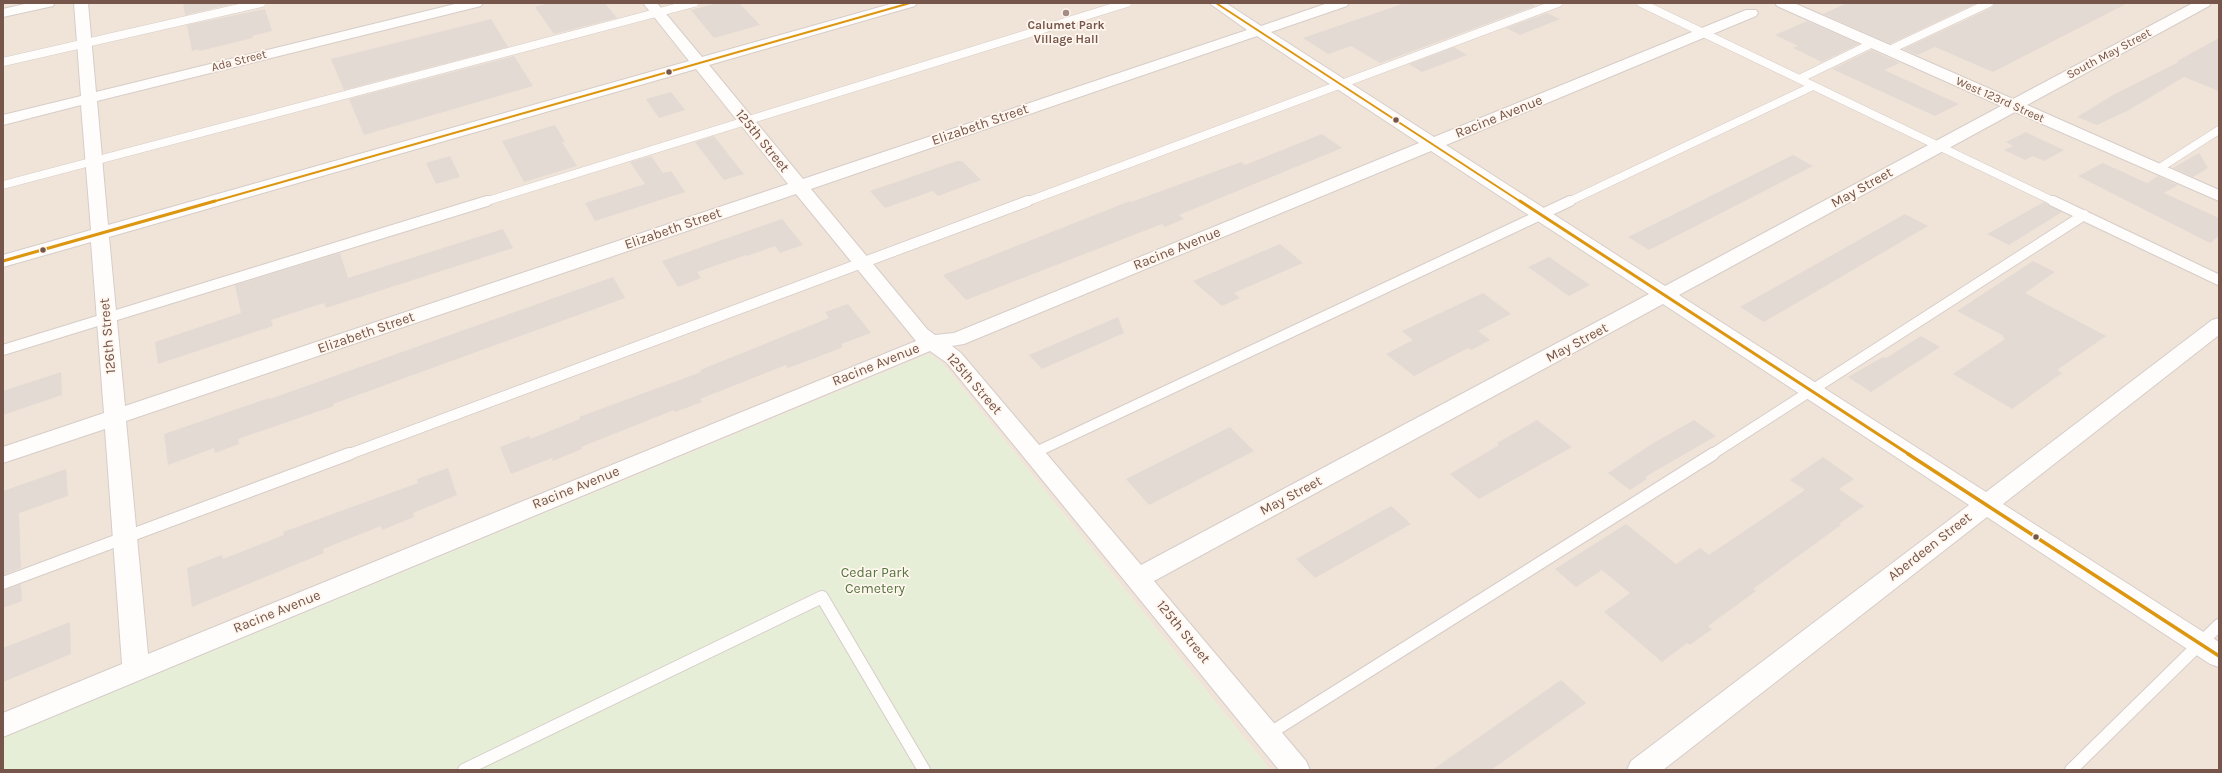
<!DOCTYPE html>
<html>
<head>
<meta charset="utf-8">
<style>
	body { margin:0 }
	#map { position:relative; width:2222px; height:773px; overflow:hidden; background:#f7f2ec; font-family:Karla,sans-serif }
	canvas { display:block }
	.frame { position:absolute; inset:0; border:4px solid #76564b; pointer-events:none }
</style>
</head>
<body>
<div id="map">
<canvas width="2222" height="773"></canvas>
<div class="frame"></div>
</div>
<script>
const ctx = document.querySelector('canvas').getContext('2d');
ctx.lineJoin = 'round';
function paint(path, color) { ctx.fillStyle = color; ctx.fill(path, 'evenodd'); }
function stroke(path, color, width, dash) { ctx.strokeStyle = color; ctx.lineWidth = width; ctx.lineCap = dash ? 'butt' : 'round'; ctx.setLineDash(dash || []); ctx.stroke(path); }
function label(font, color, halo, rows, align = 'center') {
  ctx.font = font + ' Karla,sans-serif'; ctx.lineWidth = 3.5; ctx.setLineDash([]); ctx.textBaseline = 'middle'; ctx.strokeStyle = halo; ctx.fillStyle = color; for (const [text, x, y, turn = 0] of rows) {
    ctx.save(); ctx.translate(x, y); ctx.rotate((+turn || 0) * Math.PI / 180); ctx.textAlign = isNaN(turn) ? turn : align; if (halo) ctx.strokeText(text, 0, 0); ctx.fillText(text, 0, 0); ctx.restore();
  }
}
paint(new Path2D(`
	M3 3H2219V770H1270L942 363 929 354 3 738Z`), '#f0e4d9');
paint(new Path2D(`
	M929 354 942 363 1270 770H3V738Z`), '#e6eed7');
paint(new Path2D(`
	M183 3H237L185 15Z
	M549 3H605L617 18 554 34 535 7Z
	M718 3H739L760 25 714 38 691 10Z
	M1405 3H1532L1535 6 1380 63 1351 46 1328 54 1303 38Z
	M1847 3H1977L1890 44 1823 14Z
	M1994 3H2128L1993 72 1935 47 1917 55 1903 49 1991 8Z
	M265 9 272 31 252 36 253 38 199 51V49L192 51 187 25Z
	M1547 13 1560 19 1520 35 1506 28Z
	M491 19 508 47 344 90 331 59Z
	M1807 21 1859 44 1822 62 1793 48 1798 46 1775 35Z
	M2219 38V91L2184 77 2129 110 2097 125 2077 117 2113 95 2179 62 2177 61Z
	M1454 47 1467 55 1422 72 1409 64Z
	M1871 50 1900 63 1884 70 1959 104 1935 116 1832 69Z
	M514 56 533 86 364 135 349 99Z
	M671 92 685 110 659 118 646 99Z
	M555 125 565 142H562L577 166 524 182 502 141Z
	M2026 132 2040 139 2064 150 2044 161 2033 156 2025 160 2004 150 2013 146 2006 142Z
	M1322 134 1342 148 1179 215 1184 219 1165 227 1162 224 966 300 943 275 1130 201 1131 202 1241 162 1245 165Z
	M714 136 728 154 744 174 724 180 695 142Z
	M2199 153 2208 168 2193 177 2173 168Z
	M1793 155 1813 166 1649 250 1628 237Z
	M450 156 460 177 436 184 426 163Z
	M651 156 663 173 671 171 685 192 595 221 585 203 645 184 630 162Z
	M957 161H962L981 180 938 196 933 191 885 208 870 191Z
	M2103 163 2147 183 2158 176 2178 185 2164 193 2219 218V236L2210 243 2078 176Z
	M2044 202 2062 212 2009 245 1987 234Z
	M1905 214 1928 226 1764 322 1740 307Z
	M782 219 803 245 780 253 775 246 747 256 746 255 697 272 701 278 678 287 662 261Z
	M503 229 513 248 326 308 324 303 271 320 273 326 158 364 155 342 241 313 235 285 340 253 348 278Z
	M1280 244 1303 263 1234 293 1240 298 1222 306 1193 281Z
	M1549 257 1590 285 1569 296 1528 267Z
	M2033 261 2055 272 2025 293 2106 336 2057 370 2062 373 2012 409 1953 374 2005 339 2002 337 2004 336 1957 311Z
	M613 277 625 298 333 404 334 406 238 439 239 444 215 453 214 448 168 465 164 434 269 398 270 399Z
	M1483 293 1511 314 1478 331 1490 340 1471 350 1468 348 1414 376 1386 354 1413 340 1402 331Z
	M848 304 871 333 841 344 843 347 818 357 788 368 786 365 700 399 702 402 675 412 674 410 581 447 582 449 553 461 552 458 511 474 500 447 529 436 530 439 580 419 579 417 701 372 700 370 829 318 825 312Z
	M1118 317 1124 333 1042 369 1029 355Z
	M1921 336 1940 347 1871 392 1848 377 1883 357 1886 358Z
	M61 372 62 395 3 415V391Z
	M1537 420 1572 447 1479 499 1450 474 1499 445 1497 443Z
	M1694 420 1716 436 1645 477 1647 479 1630 490 1608 473 1655 442Z
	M1230 427 1254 451 1149 505 1126 479Z
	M1823 457 1854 479 1839 489 1864 506 1839 524 1841 525 1753 589 1756 591 1708 626 1712 629 1690 645 1687 643 1662 662 1604 612 1630 593 1602 570 1576 587 1555 569 1626 524 1676 564 1700 548 1709 555 1805 490 1790 480Z
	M448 468 457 495 413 513 414 517 382 530 381 526 323 549 324 553 192 607 187 568 222 555 223 559 284 535 283 532 418 483 417 479Z
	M66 469 68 496 19 513 21 568 3 575V491Z
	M1391 506 1411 524 1315 578 1296 559Z
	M21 584 22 601 3 608V590Z
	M70 622 71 654 3 682V648Z
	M1561 680 1586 703 1491 770H1432Z`), '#e4dad4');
const serviceFar2 = new Path2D(`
	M1641 3 2055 202
	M1889 50 1989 3
	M3 62 261 3
	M1799 79 1873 43
	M2158 169 2219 130
	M3 185 694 3
	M484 202 1127 3
	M1026 202 1558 3
	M1568 202 1813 86`);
const serviceFar1 = new Path2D(`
	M2053 201 2219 280
	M3 350 487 201
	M1034 453 1570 201
	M347 455 1028 201
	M1711 455 2084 215`);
const service = new Path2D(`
	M3 583 349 454
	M1267 735 1713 454
	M464 770 822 597 924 770
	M2071 770 2219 625`);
const minor = new Path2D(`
	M29 3H55L53 6 3 17V9Z
	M74 3H88L96 92 459 3H483L481 6 97 101 108 225 689 61 643 3H657L702 57 894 3H917L915 6 709 65 803 179 1247 30 1209 3H1226L1261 26 1328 3H1349L1347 6 1271 32 1434 137 1746 10H1756L1758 13 1756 16 1446 145 1665 286 2001 106 1777 6 1775 3H1794L2013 99 2193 3H2211L2209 6 2027 105 2219 190V201L2015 112 1679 295 1986 492 2212 320 2219 318V335L2003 504 2219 642V667L2210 664 1987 517 1663 770H1627L1631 761 1969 505 1663 304 1154 581 1306 761 1310 770H1279L947 363 930 351 3 737V713L122 664 105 429 3 463V447L104 413 91 242 3 267V255L91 230 81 105 3 125V115L81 96ZM1257 36 1419 143 954 333 935 335 927 329 811 189ZM696 69 788 184 125 406 109 237ZM1431 151 1649 294 1141 565 961 353 952 346 964 344ZM796 194 916 341 148 654 126 421Z`);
stroke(serviceFar2, '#d6cdc8', 9);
stroke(serviceFar1, '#d6cdc8', 12);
stroke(service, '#d6cdc8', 14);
stroke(minor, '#d6cdc8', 2);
stroke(serviceFar2, '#fefdfc', 8);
stroke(serviceFar1, '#fefdfc', 10);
stroke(service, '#fefdfc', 12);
paint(minor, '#fefdfc');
stroke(new Path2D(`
	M1216 3 1521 202
	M212 202 910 3`), '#dd960f', 2);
stroke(new Path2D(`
	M1520 201 1910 455
	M3 261 215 201`), '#dd960f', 3);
stroke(new Path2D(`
	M1908 454 2219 656`), '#dd960f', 3.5);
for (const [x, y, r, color] of [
	[1066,13,4,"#a38d83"],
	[669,72,3.5,"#76564b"],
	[1396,120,3.5,"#76564b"],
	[43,250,3.5,"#76564b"],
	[2036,537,3.5,"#76564b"]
]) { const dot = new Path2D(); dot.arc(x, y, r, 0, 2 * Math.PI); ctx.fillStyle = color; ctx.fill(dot); stroke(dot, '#fff6ee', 1.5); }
label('bold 12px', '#76564b', '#fff6ee', [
	["Calumet Park",1066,26],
	["Village Hall",1066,40]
]);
label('12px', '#76564b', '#fff6ee', [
	["South May Street",2109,54,-28],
	["Ada Street",239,61,-14],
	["West 123rd Street",2000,100,24]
]);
label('14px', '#76564b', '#fff6ee', [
	["Racine Avenue",1499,117,-22],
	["Elizabeth Street",980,125,-19],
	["125th Street",762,141,51],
	["May Street",1862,188,-29],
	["Elizabeth Street",673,229,-19],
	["Racine Avenue",1177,249,-22],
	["Elizabeth Street",366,333,-19],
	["126th Street",108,336,-95],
	["May Street",1577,343,-28],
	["Racine Avenue",876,365,-22],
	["125th Street",974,384,49],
	["Racine Avenue",576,488,-22],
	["May Street",1291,496,-28],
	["Aberdeen Street",1930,547,-38],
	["Racine Avenue",277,612,-22],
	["125th Street",1183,632,51]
]);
label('14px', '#567640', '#fff6ee', [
	["Cedar Park",875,573],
	["Cemetery",875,589]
]);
</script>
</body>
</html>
